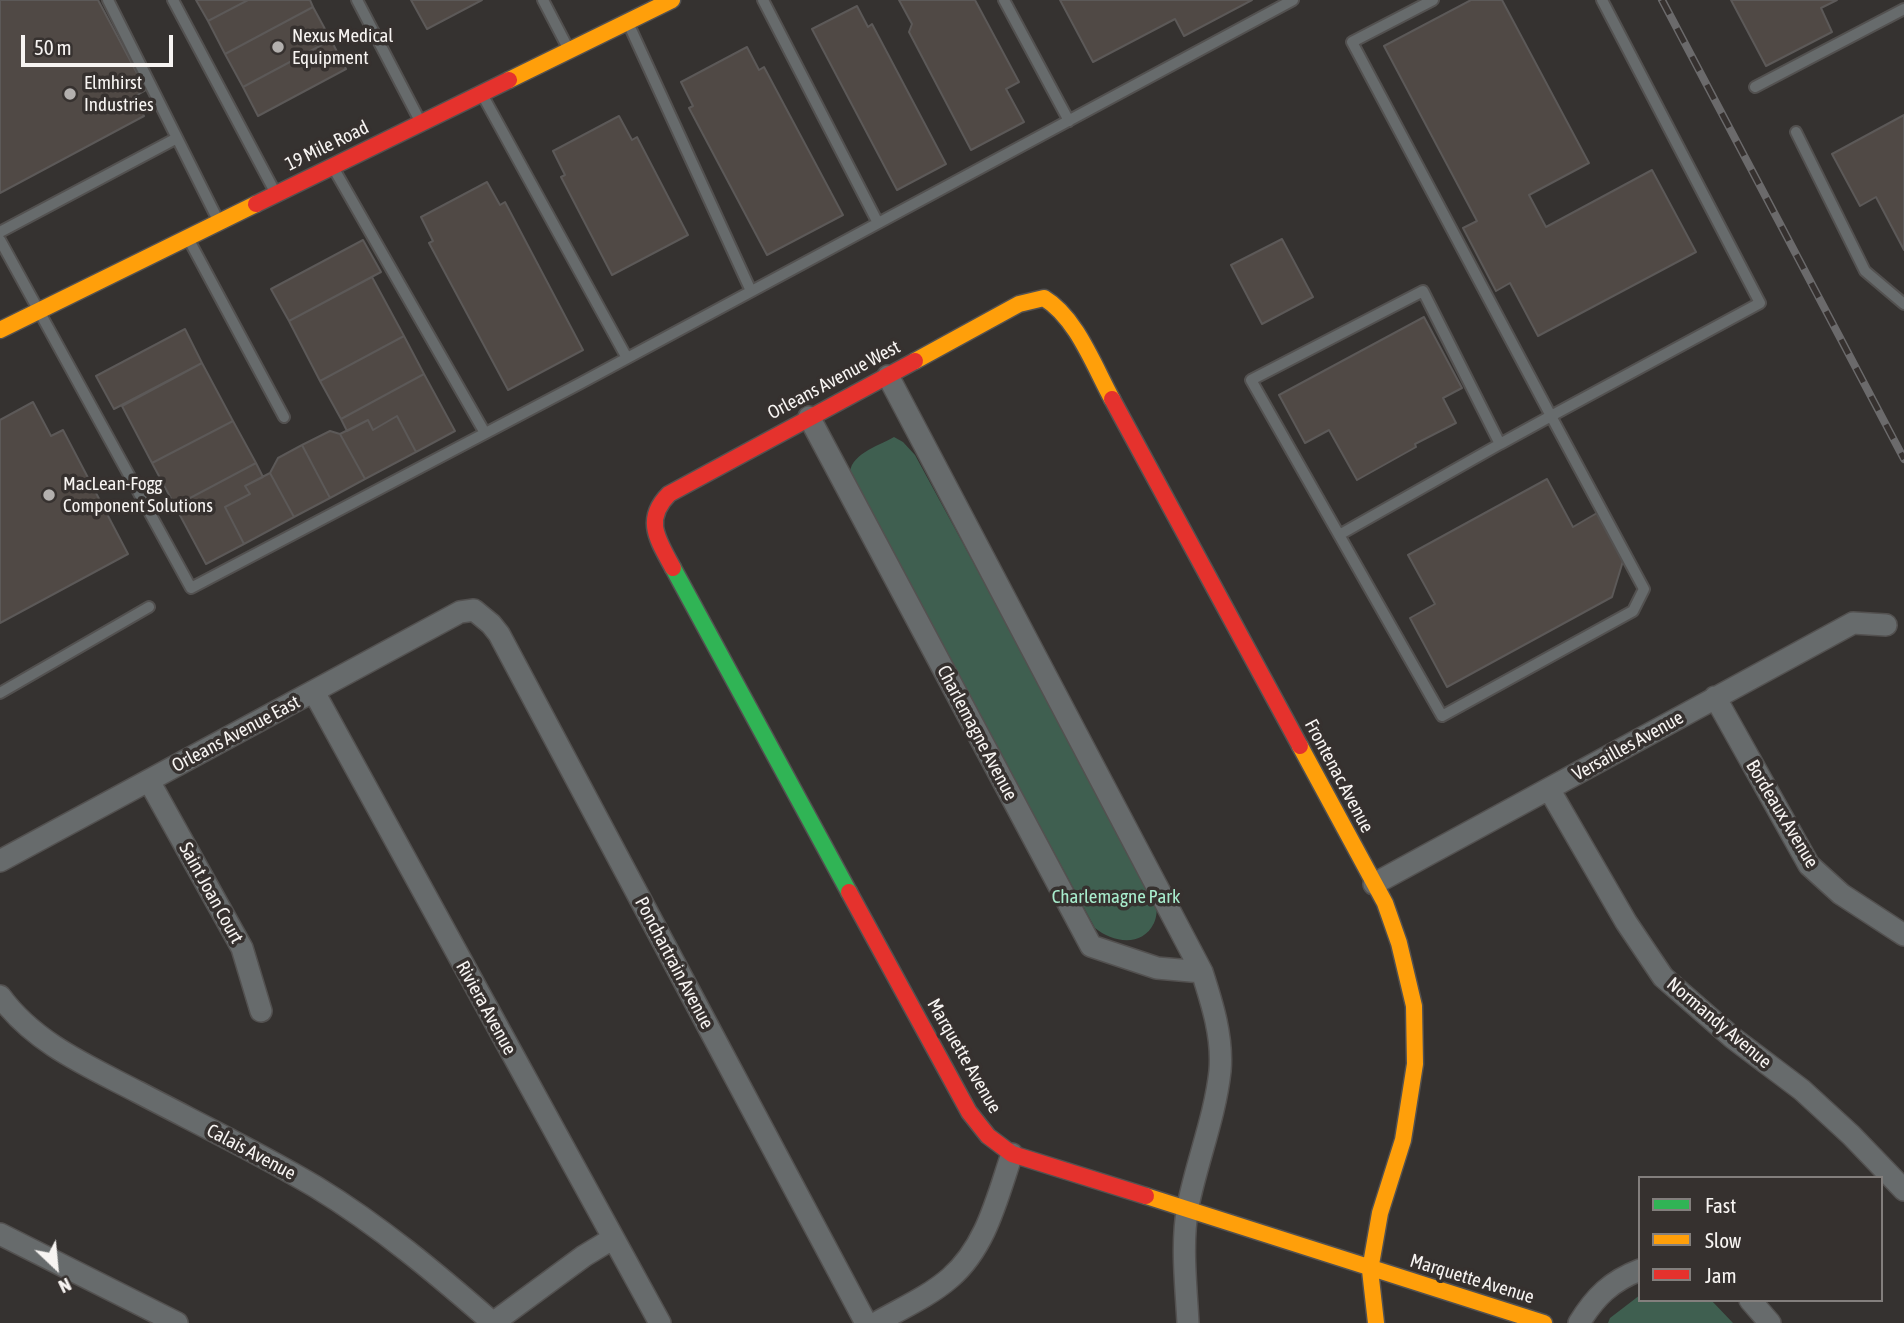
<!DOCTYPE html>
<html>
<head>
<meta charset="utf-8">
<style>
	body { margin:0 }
	#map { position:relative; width:1904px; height:1323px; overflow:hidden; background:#353230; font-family:"Asap Condensed",sans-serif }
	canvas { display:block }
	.legend { position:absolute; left:1638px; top:1176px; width:245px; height:126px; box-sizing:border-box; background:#36312f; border:2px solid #837f7d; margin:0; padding:9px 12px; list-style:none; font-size:21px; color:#f7f4f2 }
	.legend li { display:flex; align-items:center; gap:14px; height:35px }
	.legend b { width:35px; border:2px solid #837f7d }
	.north { position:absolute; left:21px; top:1232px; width:70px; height:70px; -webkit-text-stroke:5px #36312f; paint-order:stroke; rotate:154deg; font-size:19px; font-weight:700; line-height:28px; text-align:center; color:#f7f4f2 }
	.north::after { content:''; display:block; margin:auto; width:24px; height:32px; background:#f7f4f2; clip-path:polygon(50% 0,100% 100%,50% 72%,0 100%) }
	.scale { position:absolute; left:21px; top:35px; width:152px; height:32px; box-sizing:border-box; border:4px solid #f7f4f2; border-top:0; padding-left:9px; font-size:21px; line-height:24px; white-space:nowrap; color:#f7f4f2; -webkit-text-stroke:5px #36312f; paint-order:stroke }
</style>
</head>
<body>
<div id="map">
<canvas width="1904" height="1323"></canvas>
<ul class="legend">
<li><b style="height:9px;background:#30b455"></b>Fast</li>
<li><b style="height:9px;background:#ff9f0a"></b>Slow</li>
<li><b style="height:9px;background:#e5322d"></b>Jam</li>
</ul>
<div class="north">N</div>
<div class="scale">50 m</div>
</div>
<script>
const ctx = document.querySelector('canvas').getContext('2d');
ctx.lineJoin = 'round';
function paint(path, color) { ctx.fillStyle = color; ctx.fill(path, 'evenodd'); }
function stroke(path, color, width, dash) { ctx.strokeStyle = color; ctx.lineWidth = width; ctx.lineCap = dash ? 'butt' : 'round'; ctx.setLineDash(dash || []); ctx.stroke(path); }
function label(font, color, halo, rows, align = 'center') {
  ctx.font = font + ' "Asap Condensed",sans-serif'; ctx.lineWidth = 7; ctx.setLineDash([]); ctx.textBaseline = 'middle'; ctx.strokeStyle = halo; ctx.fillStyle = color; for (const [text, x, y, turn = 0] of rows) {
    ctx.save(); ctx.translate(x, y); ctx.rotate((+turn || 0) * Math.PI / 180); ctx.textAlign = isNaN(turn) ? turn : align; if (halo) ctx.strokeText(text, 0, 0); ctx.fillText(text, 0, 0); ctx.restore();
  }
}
paint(new Path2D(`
	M894 437 903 442 915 455 1157 901C1157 908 1157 917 1154 923 1142 948 1112 942 1095 928L850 476C848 455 878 446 894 437Z
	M1640 1295V1300H1711L1733 1323H1608L1610 1318Z`), '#3f5f50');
const building = new Path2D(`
	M0 0H98L146 90 134 97 144 116 0 193Z
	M196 0H248L208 21Z
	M248 0H310L313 7 225 54 208 21Z
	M411 0H482L427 29Z
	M899 0H975L1019 82 1006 89 1024 122 971 150 909 32 912 24Z
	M1060 0H1252L1184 36 1175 19 1093 62Z
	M1471 0H1502L1589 163 1529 195 1546 227 1652 170 1696 252 1538 336 1510 283 1496 291 1463 228 1477 221 1384 46Z
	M1731 0H1837L1821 8 1832 32 1766 66Z
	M857 6 868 27 872 24 946 164 897 190 812 29Z
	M313 7 331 40 243 87 225 54Z
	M331 40 346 69 258 116 243 87Z
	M747 47 759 70 764 67 843 215 767 255 689 108 693 106 681 82Z
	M1904 115V250L1876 197 1860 206 1832 154Z
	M619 116 632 140 637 137 688 235 612 275 561 177 565 175 553 151Z
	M487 182 500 205 505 202 583 350 508 390 429 243 433 241 421 217Z
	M1282 239 1313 297 1262 324 1231 265Z
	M363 240 381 272 289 321 271 289Z
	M372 277 404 336 320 381 289 321Z
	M1424 317 1462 388 1443 398 1456 423 1415 444 1416 447 1357 480 1329 430 1305 443 1279 395Z
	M185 329 202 363 114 409 96 376Z
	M404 336 424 374 341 419 320 381Z
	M202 363 233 421 152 463 122 406Z
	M424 374 455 431 416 452 397 416 373 430 368 420 347 431 341 419Z
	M33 402 51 436 63 430 128 554 0 623V420Z
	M397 416 416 452 365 479 340 434 368 420 373 430Z
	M233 421 256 463 175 506 152 463Z
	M330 431 340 434 365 479 330 498 302 445Z
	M302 445 330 498 294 517 270 473 278 458Z
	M256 463 263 477 245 486 250 494 225 507 244 544 206 564 175 506Z
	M270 473 294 517 244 544 225 507 250 494 245 486Z
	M1547 479 1573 527 1597 513 1623 561 1612 597 1447 687 1410 618 1435 604 1408 555Z`);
paint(building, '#504945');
stroke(building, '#5c5958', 2);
const lane = new Path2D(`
	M108 0 218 220
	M173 0 275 192
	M357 0 420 121
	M543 0 569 50
	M763 0 878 223
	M1004 0 1069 121
	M1433 0 1352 42 1551 416 1760 303 1602 0
	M629 25 751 291
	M1755 87 1904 9
	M483 96 627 358
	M1796 132 1865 271 1904 304
	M334 169 485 433
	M0 232 177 138
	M0 240 191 588 579 384 1293 0
	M189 240 284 417
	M1423 291 1500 444 1551 416 1644 589 1633 611 1442 716 1251 380Z
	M1339 535 1500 444
	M0 693 149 607`);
const street = new Path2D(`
	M888 376 1202 972C1212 1003 1223 1037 1220 1071 1215 1117 1197 1161 1188 1206 1181 1243 1186 1285 1188 1323
	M809 417 1091 946 1157 968 1202 972
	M314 692 660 1323
	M1715 697 1809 865 1841 894 1904 935
	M149 781 242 948 261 1011
	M1549 789 1626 922 1663 977 1733 1038 1802 1090 1851 1135 1904 1190
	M0 861 460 612 474 610 491 624 499 634 866 1323
	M1374 884 1853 623 1886 625
	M0 996C34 1043 88 1066 138 1092 197 1123 259 1153 316 1187 380 1226 437 1274 493 1323
	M0 1234 177 1323
	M1750 1300 1770 1323
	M493 1323 584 1256 612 1239
	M876 1323C900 1309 928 1297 950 1278 986 1247 997 1198 1012 1154
	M1579 1323C1595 1297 1611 1281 1640 1270`);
const fast = new Path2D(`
	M673 568 849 892`);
const slow = new Path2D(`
	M509 80 672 0
	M0 330 256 204
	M915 361 1019 304 1044 298C1076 317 1094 366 1112 399
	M1300 746 1385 903 1399 943 1414 1006 1415 1064 1403 1140 1380 1213 1370 1270 1376 1323
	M1146 1196 1544 1323`);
const jam = new Path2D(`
	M256 204 509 80
	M1112 399 1300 746
	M673 568C658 540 643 520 669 494L915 361
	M849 892 969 1112 988 1136 1012 1154 1146 1196`);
stroke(lane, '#535150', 14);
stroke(street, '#535150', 24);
stroke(fast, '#535150', 19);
stroke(slow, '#535150', 19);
stroke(jam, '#535150', 19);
stroke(lane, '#676b6c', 10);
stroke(street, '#676b6c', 21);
stroke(fast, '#30b455', 16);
stroke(slow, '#ff9f0a', 16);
stroke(jam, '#e5322d', 16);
const rail = new Path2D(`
	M1662 0 1904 459`);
stroke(rail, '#6b6a6b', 8);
stroke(rail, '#36312f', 5, [16]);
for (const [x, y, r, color] of [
	[278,47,7,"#b3b0ae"],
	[70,94,7,"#b3b0ae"],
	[49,495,7,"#b3b0ae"]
]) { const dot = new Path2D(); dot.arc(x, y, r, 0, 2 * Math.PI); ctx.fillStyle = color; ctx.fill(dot); stroke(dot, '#36312f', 2.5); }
label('19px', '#f7f4f2', '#36312f', [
	["Nexus Medical",292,36],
	["Equipment",292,58],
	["Elmhirst",84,83],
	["Industries",84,105],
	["MacLean-Fogg",63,484],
	["Component Solutions",63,506]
], 'left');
label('19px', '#f7f4f2', '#36312f', [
	["19 Mile Road",327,146,-26],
	["Orleans Avenue West",834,380,-28],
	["Charlemagne Avenue",977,733,62],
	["Orleans Avenue East",236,734,-28],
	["Versailles Avenue",1628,746,-29],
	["Frontenac Avenue",1339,776,62],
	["Bordeaux Avenue",1782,814,59],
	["Saint Joan Court",211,893,61],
	["Ponchartrain Avenue",674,963,62],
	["Riviera Avenue",486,1008,61],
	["Normandy Avenue",1719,1023,40],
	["Marquette Avenue",964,1056,60],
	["Calais Avenue",251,1152,28],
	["Marquette Avenue",1472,1279,17]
]);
label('19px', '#a8edcd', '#36312f', [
	["Charlemagne Park",1116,897]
]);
</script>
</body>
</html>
